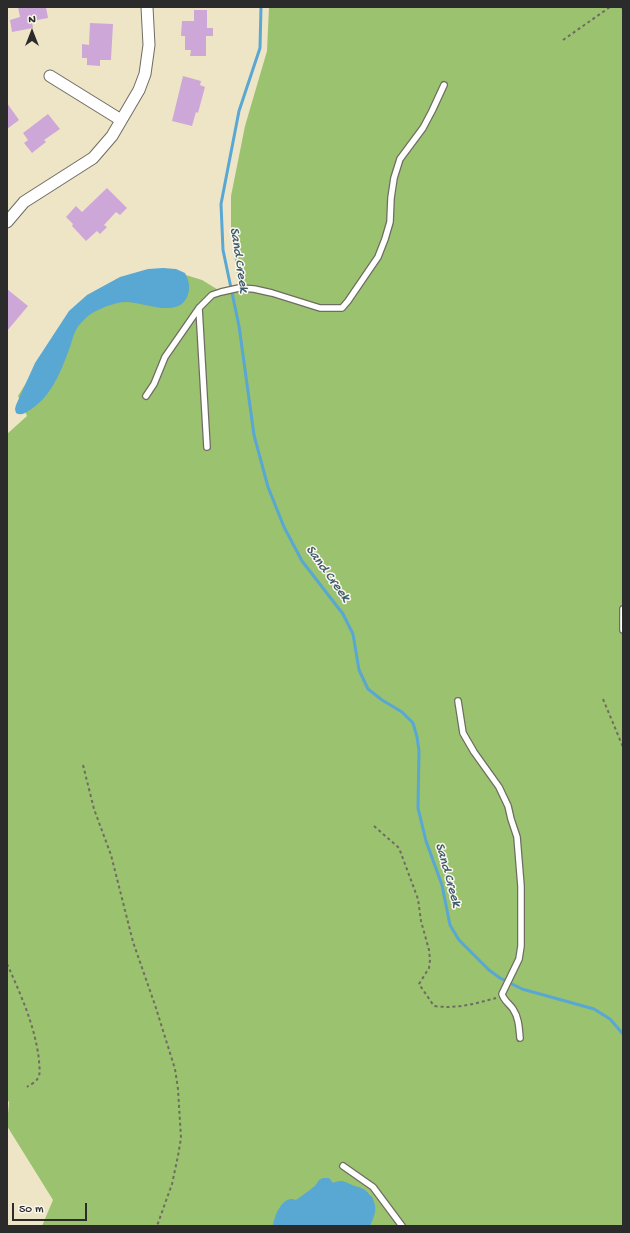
<!DOCTYPE html>
<html>
<head>
<meta charset="utf-8">
<style>
	body { margin:0 }
	#map { position:relative; width:630px; height:1233px; overflow:hidden; background:#eee5c7; font-family:"Gochi Hand",sans-serif }
	canvas { display:block }
	.frame { position:absolute; inset:0; border:8px solid #2b2b2b; pointer-events:none }
	.north { position:absolute; left:12px; top:12px; width:40px; height:40px; -webkit-text-stroke:3px #fbf7ec; paint-order:stroke; rotate:0deg; font-size:11px; font-weight:700; line-height:16px; text-align:center; color:#2b2b2b }
	.north::after { content:''; display:block; margin:auto; width:14px; height:18px; background:#2b2b2b; clip-path:polygon(50% 0,100% 100%,50% 72%,0 100%) }
	.scale { position:absolute; left:12px; top:1203px; width:75px; height:18px; box-sizing:border-box; border:2px solid #2b2b2b; border-top:0; padding-left:5px; font-size:12px; line-height:14px; white-space:nowrap; color:#2b2b2b; -webkit-text-stroke:3px #fbf7ec; paint-order:stroke }
</style>
</head>
<body>
<div id="map">
<canvas width="630" height="1233"></canvas>
<div class="frame"></div>
<div class="north">N</div>
<div class="scale">50 m</div>
</div>
<script>
const ctx = document.querySelector('canvas').getContext('2d');
ctx.lineJoin = 'round';
function paint(path, color) { ctx.fillStyle = color; ctx.fill(path, 'evenodd'); }
function stroke(path, color, width, dash) { ctx.strokeStyle = color; ctx.lineWidth = width; ctx.lineCap = dash ? 'butt' : 'round'; ctx.setLineDash(dash || []); ctx.stroke(path); }
function label(font, color, halo, rows, align = 'center') {
  ctx.font = font + ' "Gochi Hand",sans-serif'; ctx.lineWidth = 3; ctx.setLineDash([]); ctx.textBaseline = 'middle'; ctx.strokeStyle = halo; ctx.fillStyle = color; for (const [text, x, y, turn = 0] of rows) {
    ctx.save(); ctx.translate(x, y); ctx.rotate((+turn || 0) * Math.PI / 180); ctx.textAlign = isNaN(turn) ? turn : align; if (halo) ctx.strokeText(text, 0, 0); ctx.fillText(text, 0, 0); ctx.restore();
  }
}
paint(new Path2D(`
	M269 7H623V1226H42L53 1200 7 1126 9 1102 7 1100V434L27 416 18 396 63 323 173 271 202 280 220 291 239 288 231 232V196L245 126 267 51Z`), '#9bc26e');
paint(new Path2D(`
	M163 268 176 269 185 273C189 281 191 288 187 297 178 318 145 303 128 302 117 301 97 309 88 316 84 320 78 325 76 330 73 335 72 341 70 347 61 371 52 396 30 410 25 413 21 416 16 413L15 409 16 405 35 363 69 311 87 295 120 277 148 269Z
	M323 1178H329L333 1183C342 1179 345 1182 352 1185 357 1187 361 1187 365 1190 368 1192 369 1195 372 1197 378 1209 375 1214 370 1226H273C274 1216 283 1194 296 1200L310 1190 312 1188 315 1186 319 1180Z`), '#59a7d3');
stroke(new Path2D(`
	M261 7 260 48 239 111 221 204 223 250 239 326 254 435 268 487 284 527 302 561 343 614 353 634 359 670 368 689 382 700 402 712 413 723 417 737 419 751 418 808 426 841 442 885 450 925 459 940 489 970 500 978 522 989 594 1009 610 1019 623 1034`), '#59a7d3', 3);
paint(new Path2D(`
	M18 7H46L48 18 32 21 33 28 12 32 10 20 20 17Z
	M194 10H207V28H213V36H206V56H190L191 50H185V36H181L182 21H194Z
	M90 23 113 24 111 60H100V66L87 65V58H82V44L89 45Z
	M183 76 201 81 200 85 205 87 198 113 196 112 192 126 172 121Z
	M7 103 19 120 7 129Z
	M48 114 60 129 44 140 46 142 32 153 24 143 28 140 23 133Z
	M107 188 127 208 120 215 116 212 104 225 107 227 100 234 97 231 86 241 72 226 73 224 66 217 76 206 82 212Z
	M7 289 28 306 7 331Z`), '#cda7d7');
const service = new Path2D(`
	M199 308 207 447
	M146 396 154 384 165 357 199 308 212 295 221 292 239 288 254 289 272 293 320 308H342L348 301 378 257 385 239 390 222 391 198 394 178 400 159 423 128 432 111 444 85
	M623 609V630
	M458 701 463 733 474 752 499 787 508 806 511 819 517 837 521 886V946L519 959 502 994C504 1001 509 1003 513 1009 519 1018 519 1028 520 1038
	M343 1166 373 1187 402 1226`);
const minor = new Path2D(`
	M50 76 121 120
	M7 222 24 202 93 158 112 136 139 90 145 74 149 45 147 7`);
stroke(service, '#6f6c62', 8);
stroke(minor, '#6f6c62', 13);
stroke(new Path2D(`
	M621 7 623 8
	M563 40 610 7
	M603 699 623 747
	M83 765 94 809 111 855 133 942 155 1005 175 1069 178 1089 181 1138 178 1156 172 1184 157 1226
	M374 826 399 848 418 899 421 921 429 950 430 960 429 968 419 984 434 1006C457 1009 474 1004 496 998
	M7 964C21 995 35 1026 39 1060 39 1066 41 1073 38 1078 36 1082 30 1085 27 1087`), '#6f6c62', 2, [3, 3]);
stroke(service, '#fff', 5.5);
stroke(minor, '#fff', 11);
label('italic 14px', '#3d5d6e', '#fbf7ec', [
	["Sand Creek",238,260,81],
	["Sand Creek",327,574,54],
	["Sand Creek",447,875,74]
]);
</script>
</body>
</html>
